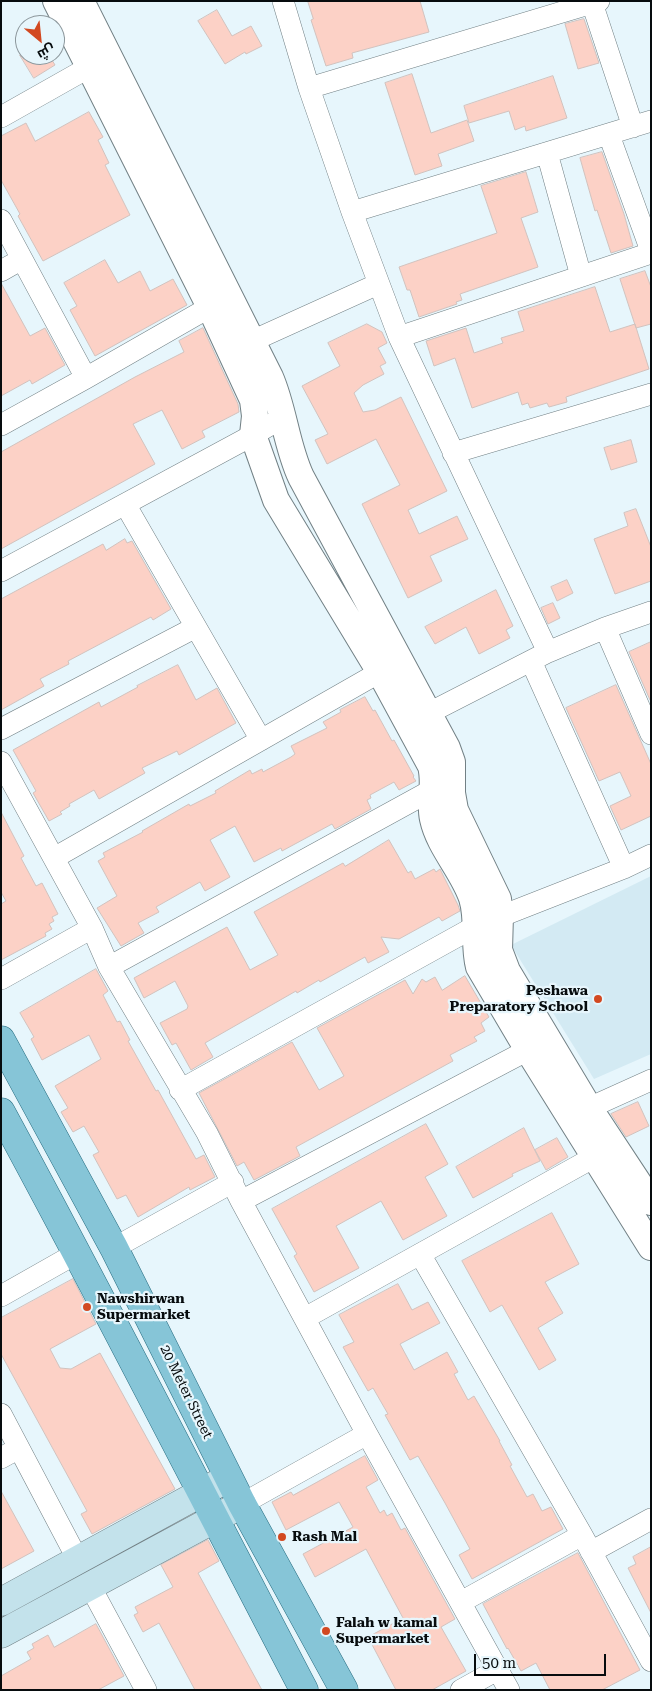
<!DOCTYPE html>
<html>
<head>
<meta charset="utf-8">
<style>
	body { margin:0 }
	#map { position:relative; width:652px; height:1691px; overflow:hidden; background:#e7f6fc; font-family:"Roboto Serif",Cairo,serif }
	canvas { display:block }
	.frame { position:absolute; inset:0; border:2px solid #070c0e; pointer-events:none }
	.north { position:absolute; left:15px; top:15px; width:50px; height:50px; box-sizing:border-box; background:#e7f6fc; border:1px solid #8d989d; border-radius:50%; rotate:152deg; font-size:14px; font-weight:700; line-height:20px; text-align:center; color:#070c0e }
	.north::after { content:''; display:block; margin:auto; width:18px; height:22px; background:#d24921; clip-path:polygon(50% 0,100% 100%,50% 72%,0 100%) }
	.scale { position:absolute; left:474px; top:1654px; width:132px; height:22px; box-sizing:border-box; border:2px solid #070c0e; border-top:0; padding-left:6px; font-size:15px; line-height:18px; white-space:nowrap; color:#070c0e; -webkit-text-stroke:4px #e7f6fc; paint-order:stroke }
</style>
</head>
<body>
<div id="map">
<canvas width="652" height="1691"></canvas>
<div class="frame"></div>
<div class="north">ش</div>
<div class="scale">50 m</div>
</div>
<script>
const ctx = document.querySelector('canvas').getContext('2d');
ctx.lineJoin = 'round';
function paint(path, color) { ctx.fillStyle = color; ctx.fill(path, 'evenodd'); }
function stroke(path, color, width, dash) { ctx.strokeStyle = color; ctx.lineWidth = width; ctx.lineCap = dash ? 'butt' : 'round'; ctx.setLineDash(dash || []); ctx.stroke(path); }
function label(font, color, halo, rows, align = 'center') {
  ctx.font = font + ' "Roboto Serif",serif'; ctx.lineWidth = 4.5; ctx.setLineDash([]); ctx.textBaseline = 'middle'; ctx.strokeStyle = halo; ctx.fillStyle = color; for (const [text, x, y, turn = 0] of rows) {
    ctx.save(); ctx.translate(x, y); ctx.rotate((+turn || 0) * Math.PI / 180); ctx.textAlign = isNaN(turn) ? turn : align; if (halo) ctx.strokeText(text, 0, 0); ctx.fillText(text, 0, 0); ctx.restore();
  }
}
paint(new Path2D(`
	M651 876V1054L594 1079 511 945Z`), '#d3eaf3');
const building = new Path2D(`
	M308 1H420L429 32 352 53 353 58 326 66 311 20 313 19Z
	M217 10 232 36 251 26 262 46 246 54 245 52 225 64 198 21Z
	M584 19 599 63 578 69 565 24Z
	M20 55H49L55 65 34 78Z
	M412 74 431 133 467 120 474 141 438 154 442 166 415 175 385 83Z
	M553 76 567 118 526 131 525 126 515 130 509 111 469 123 464 106Z
	M89 112 103 137 98 140 109 163 105 165 130 215 43 261 18 216 20 214 1 180V136L26 123 35 141Z
	M602 152 624 214 633 246 611 253 597 210 595 211 580 158Z
	M526 172 538 212 521 218 538 267 460 294 462 300 456 302 457 304 419 317 410 290H407L399 267 497 233 481 186Z
	M105 260 118 283 140 271 150 291 173 279 187 305 95 356 70 310 77 306 64 283Z
	M645 271 651 287V324L636 328 620 279Z
	M1 283 30 336 45 328 65 365 32 384 30 380 1 396Z
	M595 287 610 332 635 324 649 369 566 397 567 402 549 407 547 403 530 408 528 403 522 405 518 392 472 408 455 358 434 366 426 341 466 328 474 353 503 343 501 338 524 331 518 312Z
	M367 324 382 332 387 343 378 348 386 363 380 366 384 374 363 385 354 393 363 412 375 410 401 397 447 491 408 510 419 534 457 516 468 539 430 556 442 581 408 598 362 504 400 485 376 439 327 464 315 440 328 434 302 386 340 366 328 343Z
	M203 328 238 404 239 412 202 431 205 437 182 449 162 410 133 424 155 464 1 549V452L135 377 184 352 179 341Z
	M631 440 637 462 611 470 604 448Z
	M636 509 651 547V581L615 594 594 539 628 526 624 513Z
	M125 539 127 543 132 541 171 609 153 620 151 617 68 661 69 664 40 679 44 686 1 710V599L103 544 106 550Z
	M567 580 573 593 557 601 551 587Z
	M496 590 513 626 506 630 510 638 479 654 466 627 435 644 425 627Z
	M553 603 560 618 548 624 541 608Z
	M651 642V699L650 700 629 652Z
	M178 665 196 700 217 688 236 723 179 755 177 751 142 768 145 773 99 799 94 790 69 804 70 806 60 812 62 814 49 821 33 793 36 791 13 750 99 702 101 707 138 687 137 686Z
	M616 685 651 764V816L621 830 610 806 631 796 620 772 599 781 566 708Z
	M365 697 373 711 375 710 392 741 394 740 414 776 413 777 416 781 399 790 394 782 370 795 371 798 367 800 371 809 335 829 332 824 282 851 281 848 254 862 235 826 210 840 230 877 205 891 200 882 156 907 159 912 138 923 144 933 121 946 97 908 117 896 98 861 105 857 103 853 143 832 142 831 189 804 190 806 216 793 215 791 250 770 252 774 262 769 263 772 291 757 295 754 291 746 327 728 323 722 341 712 340 710Z
	M1 812 24 856 21 858 36 886 42 883 58 914 52 917 54 921 49 924 52 929 45 933 46 936 1 960V904L6 901 1 892Z
	M389 840 408 873 411 871 415 879 434 869 436 872 440 869 458 905 460 911 442 921 439 917 399 939 381 937 389 952 368 963 365 957 320 982 319 980 297 993 296 991 205 1043 213 1057 191 1070 176 1043 172 1045 160 1023 187 1009 188 1006 175 981 144 998 134 978 227 927 250 970 278 955 254 912 343 863 345 866Z
	M96 969 108 991 103 995 117 1022 120 1021 130 1040 128 1041 156 1091 158 1090 196 1159 204 1155 215 1177 190 1190 189 1187 138 1217 126 1195 117 1199 93 1155 99 1152 84 1126 73 1132 61 1112 68 1108 55 1086 101 1059 89 1035 42 1060 31 1039 34 1037 20 1013Z
	M465 976 489 1017 481 1023 485 1031 474 1037 477 1041 450 1055 453 1061 296 1147 300 1156 254 1180 244 1162 237 1166 199 1093 292 1042 319 1090 344 1076 317 1028 405 980 413 994 422 979 426 982 435 977 442 990Z
	M638 1102 649 1126 626 1137 611 1114Z
	M426 1124 448 1164 425 1177 447 1216 403 1240 381 1201 336 1226 359 1268 314 1292 294 1256 297 1254 272 1209Z
	M524 1128 540 1161 512 1174 513 1176 473 1198 456 1167Z
	M557 1138 568 1157 546 1170 535 1150Z
	M552 1213 579 1264 545 1282 563 1313 538 1328 556 1360 539 1370 502 1305 490 1312 462 1261Z
	M73 1279 96 1324 50 1349 60 1368 71 1369 100 1353 175 1489 92 1534 81 1514 87 1511 1 1354V1318Z
	M398 1284 412 1310 428 1302 440 1323 400 1344 414 1370 447 1352 458 1372 454 1374 468 1400 474 1396 500 1441H499L512 1465 510 1466 527 1497 533 1494 542 1511 551 1507 563 1529 472 1579 459 1555 470 1549 445 1503 418 1456 410 1460 385 1415 388 1414 373 1388 368 1391 343 1347 354 1342 339 1315Z
	M365 1456 378 1480 366 1487 380 1513 384 1510 387 1516 392 1513 401 1530 405 1528 455 1619 441 1627 466 1671 432 1690H396L368 1637 403 1618 366 1549 315 1577 303 1554 353 1527 339 1502 286 1530 272 1502 291 1492 293 1495Z
	M1 1491 34 1551 1 1569Z
	M208 1540 219 1561 198 1573 262 1690H195L159 1623 143 1632 134 1615 138 1613 135 1607 173 1587 161 1565Z
	M651 1547V1613L628 1568 636 1564 633 1557Z
	M578 1553 640 1670 602 1690H550L536 1663 521 1671 508 1648 507 1649 483 1604Z
	M96 1624 124 1676 98 1690H1V1676L31 1659 27 1652 34 1648 32 1644 48 1635 54 1647Z`);
paint(building, '#fcd1c6');
stroke(building, '#d1c2be', 1);
const minor = new Path2D(`
	M283 1 309 88 352 212 399 337 548 652
	M592 3 633 127
	M309 88 599 1
	M1 117 102 60
	M609 135 651 251
	M547 153 581 276
	M352 212 651 121
	M1 220 86 378
	M1 271 22 259
	M399 337 651 253
	M252 341 378 284
	M1 425 86 378 210 307
	M453 453 651 394
	M125 504 261 740
	M1 571 253 435 282 418
	M605 628 651 734
	M531 661 624 868
	M427 714 548 652 605 628 651 612
	M1 729 196 627
	M1 762 92 928 109 967 207 1133 241 1201 367 1434 509 1690
	M54 858 380 672
	M109 967 443 784
	M1 979 92 928
	M180 1090 476 926 624 868 651 855
	M589 1108 651 1080
	M241 1201 528 1050
	M114 1248 233 1182
	M420 1254 582 1535 651 1661
	M1 1296 77 1253
	M305 1318 607 1150
	M1 1414 78 1560
	M1 1458 19 1448
	M242 1504 367 1434
	M591 1552 651 1519
	M90 1586 146 1690
	M461 1602 582 1535
	M461 1690 497 1670`);
const tertiary = new Path2D(`
	M56 1 210 307 253 400 255 416 253 435 276 500 380 672 431 766C436 785 429 801 433 819 439 847 463 871 472 898 479 920 473 944 479 967L528 1050 651 1247
	M81 1 270 377C284 409 286 445 301 477L447 748 452 762V793L455 810 498 899 500 915 499 950 507 971 589 1108 651 1202`);
const secondary = new Path2D(`
	M1 1602 228 1478
	M1 1634 242 1504`);
const primary = new Path2D(`
	M1 1040 114 1248 242 1504 344 1690
	M1 1112C105 1303 203 1497 304 1690`);
stroke(minor, '#728085', 22);
stroke(tertiary, '#728085', 28);
stroke(secondary, '#728085', 29);
stroke(primary, '#266b7f', 29);
stroke(minor, '#fff', 21);
stroke(tertiary, '#fff', 26);
stroke(secondary, '#c3e2eb', 28);
stroke(primary, '#86c5d7', 28);
for (const [x, y, r, color] of [
	[598,999,5,"#d24921"],
	[87,1307,5,"#d24921"],
	[282,1537,5,"#d24921"],
	[326,1631,5,"#d24921"]
]) { const dot = new Path2D(); dot.arc(x, y, r, 0, 2 * Math.PI); ctx.fillStyle = color; ctx.fill(dot); stroke(dot, '#e7f6fc', 2); }
label('bold 14px', '#070c0e', '#e7f6fc', [
	["Peshawa",588,991,"right"],
	["Preparatory School",588,1007,"right"],
	["Nawshirwan",97,1299],
	["Supermarket",97,1315],
	["Rash Mal",292,1537],
	["Falah w kamal",336,1623],
	["Supermarket",336,1639]
], 'left');
label('14px', '#070c0e', '#e7f6fc', [
	["20 Meter Street",186,1392,64]
]);
</script>
</body>
</html>
